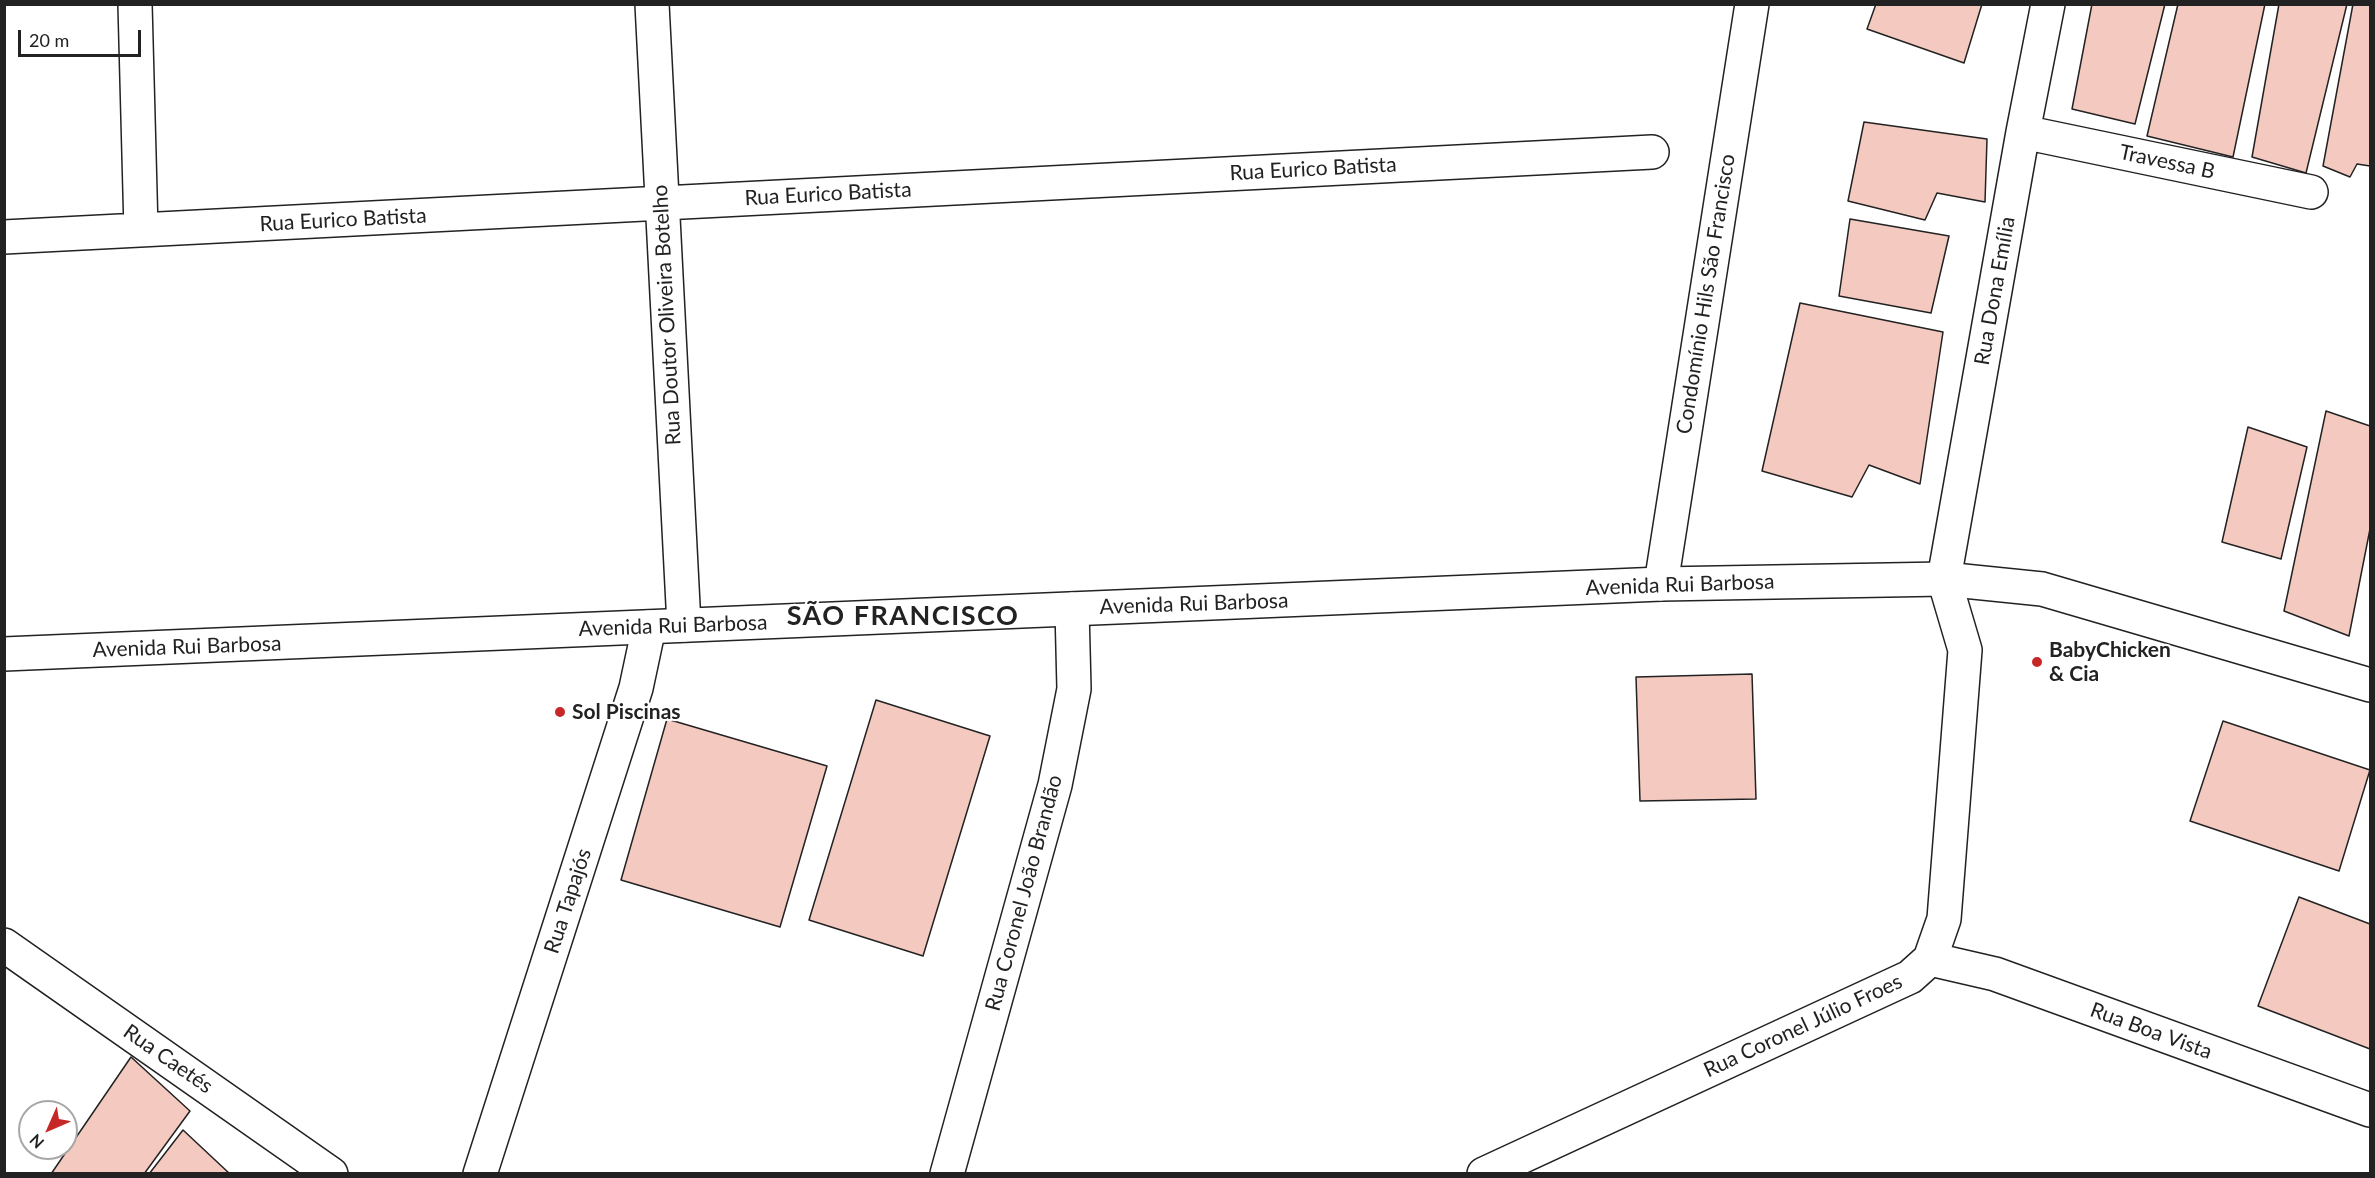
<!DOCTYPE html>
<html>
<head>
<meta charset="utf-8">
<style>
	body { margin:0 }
	#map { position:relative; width:2375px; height:1178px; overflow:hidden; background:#fff; font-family:Lato,sans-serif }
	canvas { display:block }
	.frame { position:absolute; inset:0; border:6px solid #222; pointer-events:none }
	.north { position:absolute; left:18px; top:1100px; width:60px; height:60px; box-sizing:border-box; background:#fff; border:2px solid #a7a7a7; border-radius:50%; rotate:225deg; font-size:16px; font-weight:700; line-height:24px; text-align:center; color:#222 }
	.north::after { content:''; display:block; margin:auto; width:21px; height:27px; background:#c62828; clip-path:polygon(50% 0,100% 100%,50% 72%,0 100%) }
	.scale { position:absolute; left:18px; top:30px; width:123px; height:27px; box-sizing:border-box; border:3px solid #222; border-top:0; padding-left:8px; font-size:18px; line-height:21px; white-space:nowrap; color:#222; -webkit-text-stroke:4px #fff; paint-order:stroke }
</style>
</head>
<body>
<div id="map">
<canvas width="2375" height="1178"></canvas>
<div class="frame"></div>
<div class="north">N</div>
<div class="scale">20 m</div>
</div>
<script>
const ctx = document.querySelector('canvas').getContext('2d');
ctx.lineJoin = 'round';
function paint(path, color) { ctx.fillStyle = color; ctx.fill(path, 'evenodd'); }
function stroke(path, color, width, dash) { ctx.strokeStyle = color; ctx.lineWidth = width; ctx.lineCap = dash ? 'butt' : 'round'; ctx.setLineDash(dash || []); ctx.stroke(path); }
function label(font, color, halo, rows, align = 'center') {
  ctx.font = font + ' Lato,sans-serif'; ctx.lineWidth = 4.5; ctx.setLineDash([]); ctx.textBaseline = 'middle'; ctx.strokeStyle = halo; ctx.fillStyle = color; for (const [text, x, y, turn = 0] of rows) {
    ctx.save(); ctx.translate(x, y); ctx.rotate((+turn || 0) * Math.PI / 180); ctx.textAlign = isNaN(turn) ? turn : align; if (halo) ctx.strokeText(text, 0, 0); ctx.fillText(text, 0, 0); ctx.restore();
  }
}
const building = new Path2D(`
	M1876 4H1982L1964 63 1867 29Z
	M2092 4H2165L2135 124 2072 109Z
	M2178 4H2265L2233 157 2147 136Z
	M2279 4H2347L2306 173 2252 157Z
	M2353 4H2370V166L2357 164 2350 177 2323 166Z
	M1864 122 1987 139 1985 202 1937 193 1925 220 1848 201Z
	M1850 219 1949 236 1931 313 1839 296Z
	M1800 303 1943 332 1920 484 1869 465 1852 497 1762 471Z
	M2326 411 2370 426V529L2349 636 2284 611Z
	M2248 427 2307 447 2281 559 2222 542Z
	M1752 674 1756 799 1640 801 1636 677Z
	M876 700 990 736 923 956 809 920Z
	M667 719 827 766 780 927 621 880Z
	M2223 721 2370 770 2339 871 2190 821Z
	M2299 897 2370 924V1049L2258 1006Z
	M131 1057 190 1111 144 1174H51Z
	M183 1130 230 1174H149Z`);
paint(building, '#f3c9c0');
stroke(building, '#222', 1.5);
const minor = new Path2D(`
	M135 4 141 230
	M652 4 684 625
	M2023 132 2311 192
	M4 237 1652 152
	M1661 584 1752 4
	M4 945 331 1174
	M1930 959 1995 974 2370 1110
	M480 1174 636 688 649 627
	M947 1174 1055 785 1074 689 1072 609
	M1484 1174 1910 977 1930 959 1944 919 1965 650 1944 579 2023 132 2048 4`);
const secondary = new Path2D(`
	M4 654 1661 584 1944 579 2042 589 2370 685`);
stroke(minor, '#222', 36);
stroke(secondary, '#222', 36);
stroke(minor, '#fff', 33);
stroke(secondary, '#fff', 33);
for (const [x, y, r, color] of [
	[2037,662,6,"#c62828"],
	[560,712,6,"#c62828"]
]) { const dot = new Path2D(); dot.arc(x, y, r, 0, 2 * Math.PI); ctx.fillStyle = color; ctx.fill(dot); stroke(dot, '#fff', 2); }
label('21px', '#222', '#fff', [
	["Travessa B",2167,162,12],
	["Rua Eurico Batista",1313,169,-3],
	["Rua Eurico Batista",828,194,-3],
	["Rua Eurico Batista",343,220,-3],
	["Rua Dona Emília",1995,291,-80],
	["Condomínio Hils São Francisco",1706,294,-81],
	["Rua Doutor Oliveira Botelho",667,315,-93],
	["Avenida Rui Barbosa",1680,585,-2],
	["Avenida Rui Barbosa",1194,604,-2],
	["Avenida Rui Barbosa",673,626,-2],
	["Avenida Rui Barbosa",187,647,-2],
	["Rua Coronel João Brandão",1024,893,-75],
	["Rua Tapajós",568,901,-72],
	["Rua Coronel Júlio Froes",1803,1026,-25],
	["Rua Boa Vista",2151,1031,20],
	["Rua Caetés",168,1059,35]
]);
label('bold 21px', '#222', '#fff', [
	["BabyChicken",2049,650],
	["& Cia",2049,674],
	["Sol Piscinas",572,712]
], 'left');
ctx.letterSpacing = '1.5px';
label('bold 27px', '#222', '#fff', [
	["SÃO FRANCISCO",903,616]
]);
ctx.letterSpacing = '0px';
</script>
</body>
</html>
